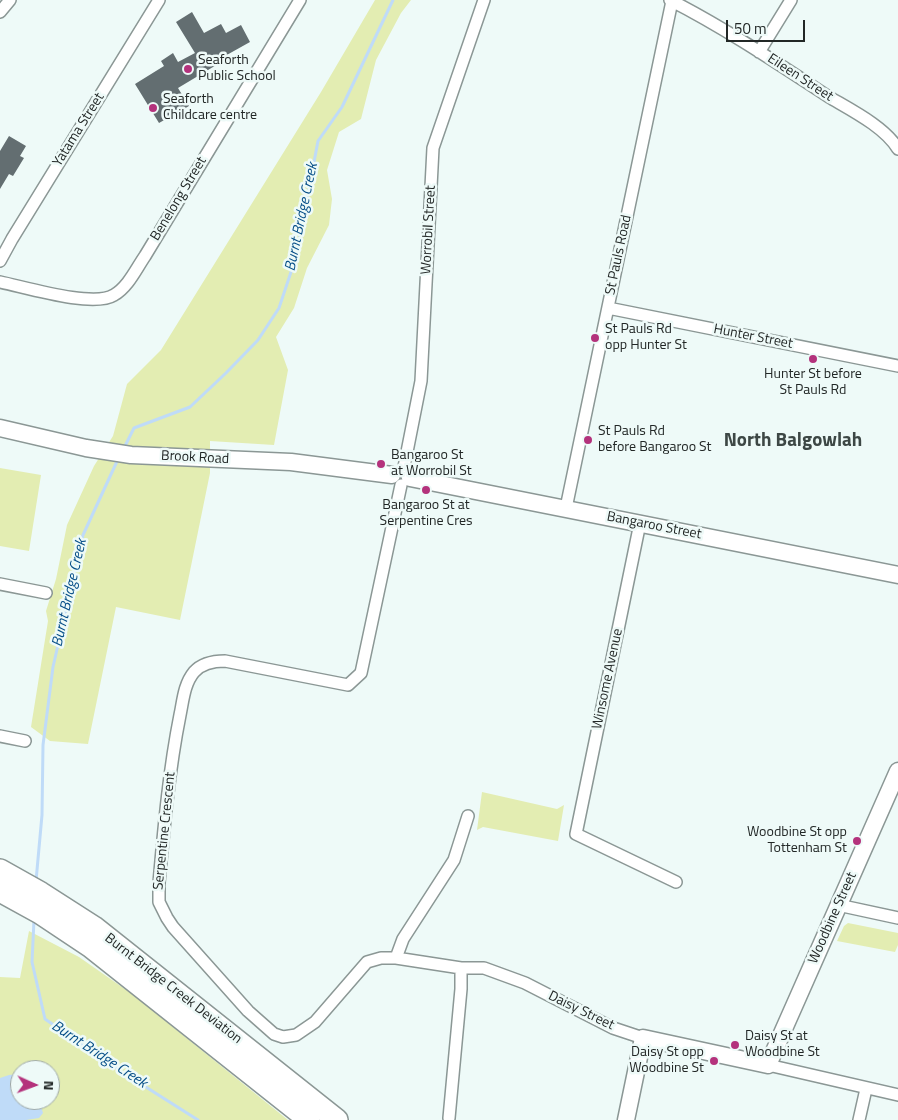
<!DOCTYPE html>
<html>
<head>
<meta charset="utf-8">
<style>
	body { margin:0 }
	#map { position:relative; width:898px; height:1120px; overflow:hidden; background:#eefaf8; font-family:"Titillium Web",sans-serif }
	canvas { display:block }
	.north { position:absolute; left:10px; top:1060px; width:50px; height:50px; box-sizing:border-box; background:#eefaf8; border:1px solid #9ca6a4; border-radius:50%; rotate:92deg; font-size:14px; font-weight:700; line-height:20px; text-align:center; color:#222726 }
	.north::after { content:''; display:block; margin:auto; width:18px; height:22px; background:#b4327c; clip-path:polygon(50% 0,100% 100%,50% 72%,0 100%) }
	.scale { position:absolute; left:726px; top:20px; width:79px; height:22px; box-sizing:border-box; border:2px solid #222726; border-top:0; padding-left:6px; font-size:15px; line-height:18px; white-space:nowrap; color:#222726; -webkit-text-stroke:4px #eefaf8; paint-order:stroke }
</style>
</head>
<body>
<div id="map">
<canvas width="898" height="1120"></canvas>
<div class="north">N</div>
<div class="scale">50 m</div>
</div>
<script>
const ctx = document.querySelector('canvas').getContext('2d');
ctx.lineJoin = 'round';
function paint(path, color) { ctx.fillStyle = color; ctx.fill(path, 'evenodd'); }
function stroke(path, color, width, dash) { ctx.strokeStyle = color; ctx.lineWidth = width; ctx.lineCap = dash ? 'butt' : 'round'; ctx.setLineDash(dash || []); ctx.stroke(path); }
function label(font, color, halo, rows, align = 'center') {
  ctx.font = font + ' "Titillium Web",sans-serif'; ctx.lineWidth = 5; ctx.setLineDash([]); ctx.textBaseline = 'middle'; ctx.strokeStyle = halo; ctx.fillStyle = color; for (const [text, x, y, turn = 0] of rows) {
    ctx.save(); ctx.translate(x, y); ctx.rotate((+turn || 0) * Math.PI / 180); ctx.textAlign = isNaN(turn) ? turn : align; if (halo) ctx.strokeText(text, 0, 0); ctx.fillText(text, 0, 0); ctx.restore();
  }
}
paint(new Path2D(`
	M375 0H411L401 13 376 60 361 119 339 132 327 170 332 199 329 225 307 268 294 308 276 337 288 370 274 445 210 441V473L180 620 116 607 88 744 50 741 31 727 48 621 46 611 56 579 67 525 94 466 113 436 127 384 161 350 321 92Z
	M0 468 41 475 29 551 0 546Z
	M482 792 557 809 564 805 558 841 483 827 477 830Z
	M848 923 898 933V945L895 952 837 941 844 926Z
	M29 931 79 957 132 994 288 1120H0V977L20 978ZM20 1070H50V1100H20Z`), '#e3edb2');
paint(new Path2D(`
	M20 1074V1100H39L43 1113 39 1118 26 1120H0V1078L9 1075Z`), '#bfdbf8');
stroke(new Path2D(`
	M123 450 134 428 190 407 226 373 258 340 279 308 296 257 318 141 342 107 393 0
	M36 881 42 815 43 745 53 667 83 535 119 457
	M34 920 32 962 45 1019 119 1070 198 1120`), '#bfdbf8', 3);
paint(new Path2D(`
	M192 12 204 33 221 24 226 33 241 25 250 42 216 61 218 64 178 88 189 106 159 123 135 84 164 66 161 61 173 53 178 62 195 53 176 22Z
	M9 136 26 146 20 156 24 158 13 176 9 174 0 189V151Z`), '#636e71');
const street = new Path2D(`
	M670 0C725 28 777 63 829 97 851 110 885 127 898 149
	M0 12 10 0
	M759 52 791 0
	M0 261 12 239 159 0
	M0 282C25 287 93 308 114 295 128 287 136 269 145 256L300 0
	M608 308 898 366
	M404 467 421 381 433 148 484 0
	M401 485 361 673 348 685 225 661C214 661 202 663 194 672 184 684 183 701 180 715 169 770 164 827 159 883V902L167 918 173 927 248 1011 274 1034 283 1037 296 1035 315 1022 367 962 381 958H396L461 968H484L525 983 613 1028 643 1038
	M566 508 672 1
	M640 523 576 834 676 882
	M0 584 46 593
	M0 736 25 741
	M838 905 898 918
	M396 958 403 939 454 860 468 816
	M768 1065 898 1095
	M449 1118 461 989V968
	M859 1120 866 1089`);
const secondary = new Path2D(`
	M0 428 86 448 131 455 291 462 392 475
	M410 478 898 575
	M626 1120 643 1038 768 1065 898 771`);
const highway = new Path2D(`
	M0 870 41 893 94 927 337 1120
	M0 891 40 913 91 947 309 1120`);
stroke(street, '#8b9795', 14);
stroke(secondary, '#8b9795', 19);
stroke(highway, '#8b9795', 24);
stroke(street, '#fff', 11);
stroke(secondary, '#fff', 16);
stroke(highway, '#fff', 21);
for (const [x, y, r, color] of [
	[188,69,5,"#b4327c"],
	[153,108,5,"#b4327c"],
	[595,338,5,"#b4327c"],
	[813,359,5,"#b4327c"],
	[588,440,5,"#b4327c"],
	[381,464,5,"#b4327c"],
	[426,490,5,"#b4327c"],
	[857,841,5,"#b4327c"],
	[735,1045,5,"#b4327c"],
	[714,1061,5,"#b4327c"]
]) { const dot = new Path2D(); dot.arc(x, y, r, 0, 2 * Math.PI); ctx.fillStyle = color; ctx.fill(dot); stroke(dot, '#eefaf8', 2); }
label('14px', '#222726', '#eefaf8', [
	["Seaforth",198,61],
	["Public School",198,77],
	["Seaforth",163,100],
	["Childcare centre",163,116],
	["St Pauls Rd",605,330],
	["opp Hunter St",605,346],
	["Hunter St before",813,375,"center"],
	["St Pauls Rd",813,391,"center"],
	["St Pauls Rd",598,432],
	["before Bangaroo St",598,448],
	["Bangaroo St",391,456],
	["at Worrobil St",391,472],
	["Bangaroo St at",426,506,"center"],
	["Serpentine Cres",426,522,"center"],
	["Woodbine St opp",847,833,"right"],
	["Tottenham St",847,849,"right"],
	["Daisy St at",745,1037],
	["Woodbine St",745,1053],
	["Daisy St opp",704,1053,"right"],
	["Woodbine St",704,1069,"right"]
], 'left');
label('14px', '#222726', '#eefaf8', [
	["Eileen Street",800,78,33],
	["Yatama Street",79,130,-58],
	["Benelong Street",179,199,-59],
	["Worrobil Street",429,230,-87],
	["St Pauls Road",619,255,-78],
	["Hunter Street",753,337,11],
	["Brook Road",195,458,3],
	["Bangaroo Street",654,526,11],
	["Winsome Avenue",608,679,-78],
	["Serpentine Crescent",165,831,-84],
	["Woodbine Street",833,918,-66],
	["Burnt Bridge Creek Deviation",173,989,38],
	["Daisy Street",581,1011,26]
]);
label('italic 15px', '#074f88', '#eefaf8', [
	["Burnt Bridge Creek",302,217,-78],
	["Burnt Bridge Creek",70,593,-77],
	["Burnt Bridge Creek",99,1055,33]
]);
label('bold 19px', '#3d4745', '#eefaf8', [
	["North Balgowlah",793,441]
]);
</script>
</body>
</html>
